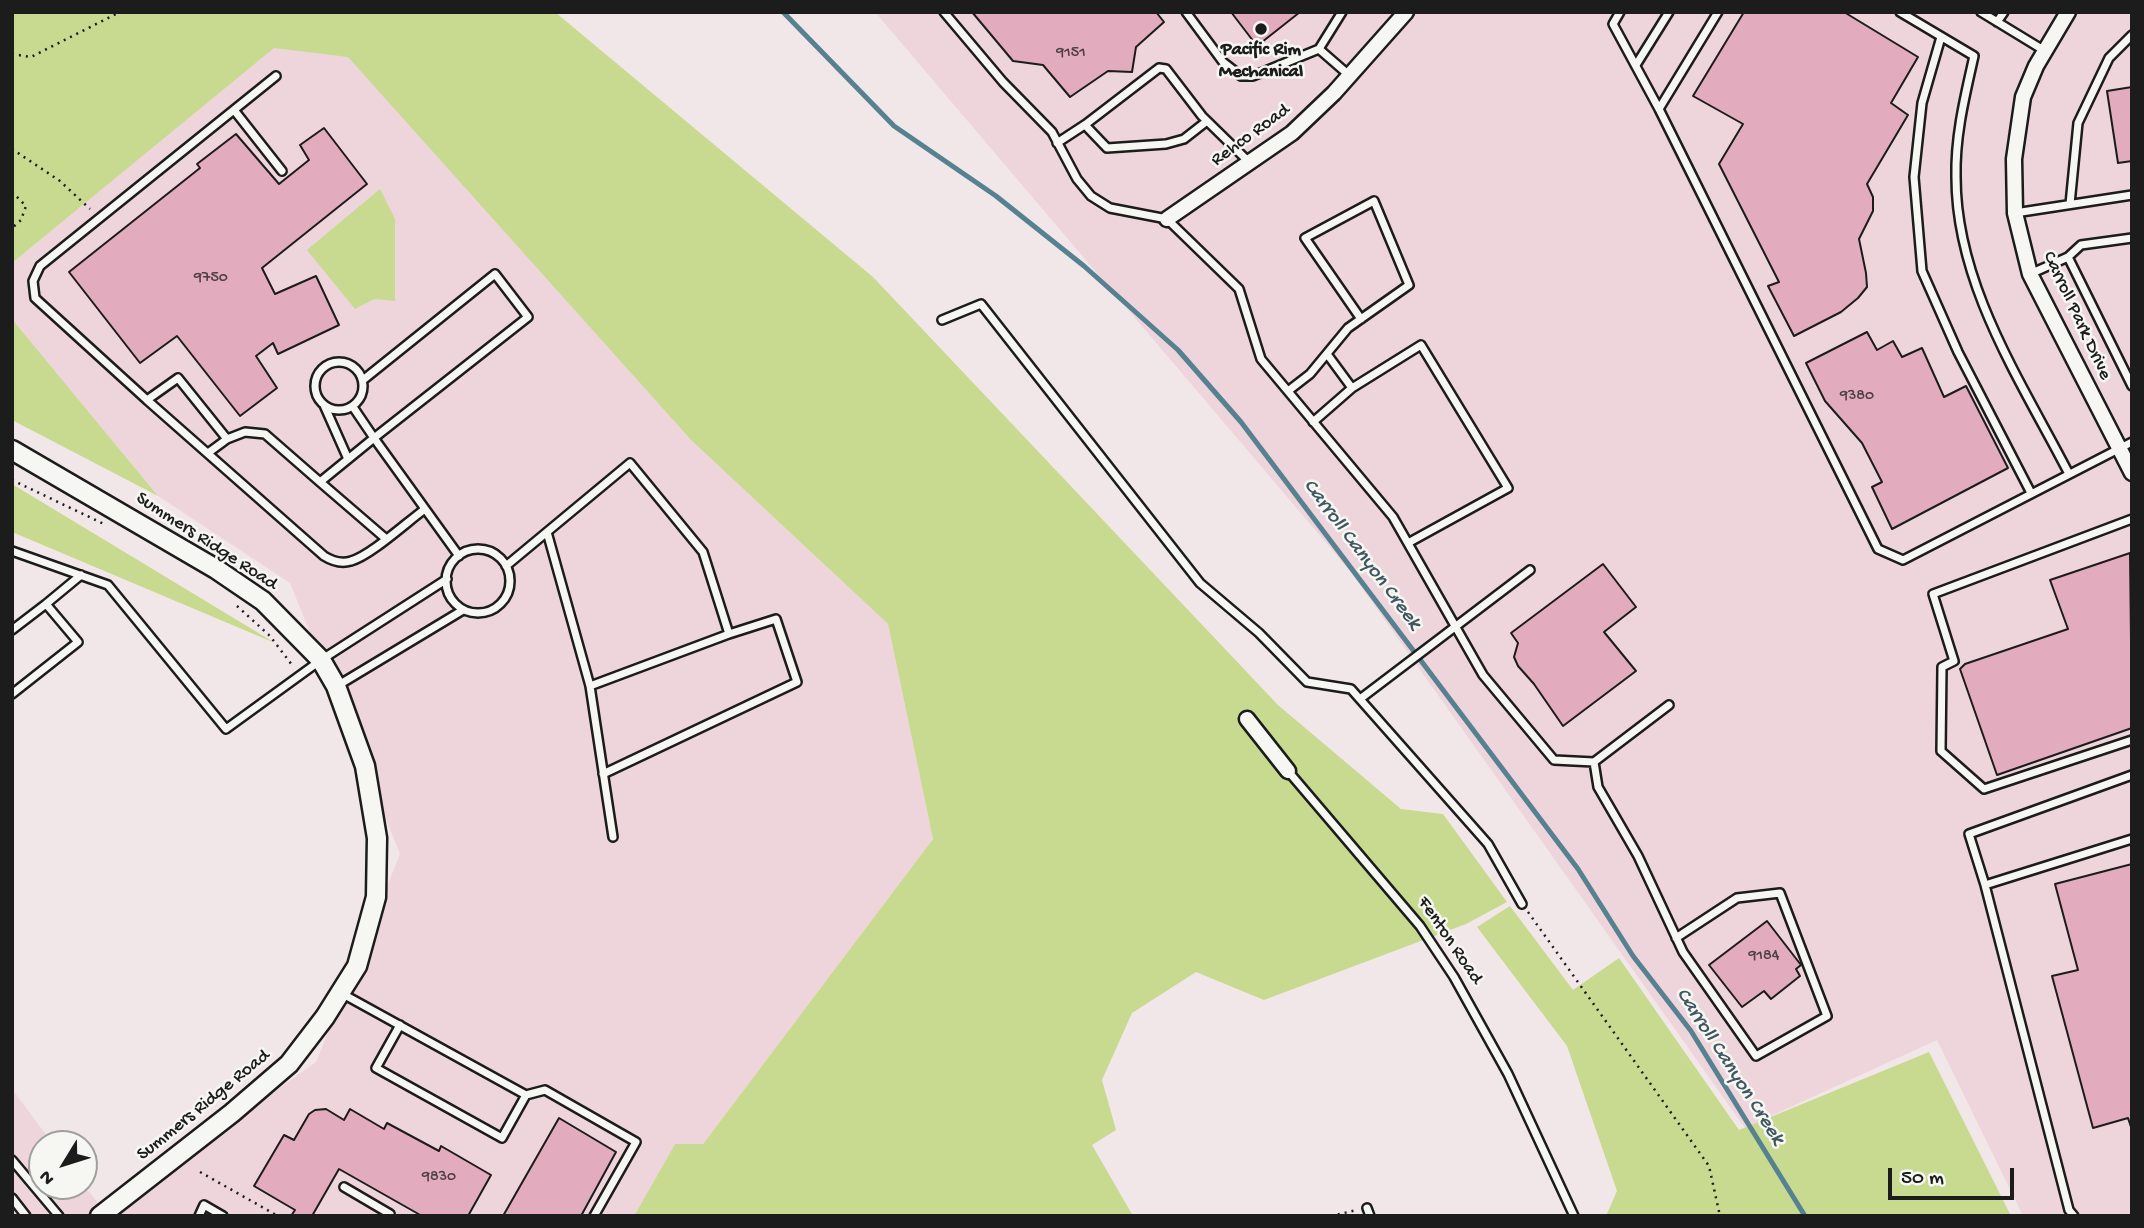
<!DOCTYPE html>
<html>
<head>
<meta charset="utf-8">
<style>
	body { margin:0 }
	#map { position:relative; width:2144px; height:1228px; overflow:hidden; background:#f2e7e8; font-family:"Gochi Hand",sans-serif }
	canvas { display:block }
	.frame { position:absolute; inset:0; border:14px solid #1c1c1c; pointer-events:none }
	.north { position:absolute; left:28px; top:1130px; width:70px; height:70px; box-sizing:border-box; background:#f6f6f2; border:2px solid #9f9f9c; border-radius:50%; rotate:232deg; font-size:19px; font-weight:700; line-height:28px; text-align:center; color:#1c1c1c }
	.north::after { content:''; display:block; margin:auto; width:24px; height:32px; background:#1c1c1c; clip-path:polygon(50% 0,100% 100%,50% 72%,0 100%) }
	.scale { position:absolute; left:1888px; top:1168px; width:126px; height:32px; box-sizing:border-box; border:4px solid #1c1c1c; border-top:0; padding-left:9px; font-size:21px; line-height:24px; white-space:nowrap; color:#1c1c1c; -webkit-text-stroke:5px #f6f6f2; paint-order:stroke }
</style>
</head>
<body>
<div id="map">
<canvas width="2144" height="1228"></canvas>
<div class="frame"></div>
<div class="north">N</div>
<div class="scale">50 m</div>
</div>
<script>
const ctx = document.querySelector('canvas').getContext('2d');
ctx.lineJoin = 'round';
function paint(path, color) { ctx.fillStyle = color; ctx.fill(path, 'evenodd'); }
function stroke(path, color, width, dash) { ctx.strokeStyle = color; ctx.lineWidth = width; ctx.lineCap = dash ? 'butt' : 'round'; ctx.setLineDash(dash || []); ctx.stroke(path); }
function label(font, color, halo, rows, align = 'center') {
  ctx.font = font + ' "Gochi Hand",sans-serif'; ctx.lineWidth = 5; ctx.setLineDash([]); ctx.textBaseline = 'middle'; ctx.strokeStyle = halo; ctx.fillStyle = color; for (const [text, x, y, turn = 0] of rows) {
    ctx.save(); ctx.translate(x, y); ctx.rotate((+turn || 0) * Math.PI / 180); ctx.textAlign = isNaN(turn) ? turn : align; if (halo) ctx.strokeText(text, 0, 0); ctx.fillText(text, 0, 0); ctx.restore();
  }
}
paint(new Path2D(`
	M875 12H2132V1216H2023L1937 1040 1745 1128 1350 571Z
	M274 47 348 56 691 440 888 624 933 839 703 1144H675L634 1216H12V1089L53 1144H42V1186L84 1185 105 1212 316 1062 400 854 290 583 158 496 12 319V263Z`), '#eed5db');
paint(new Path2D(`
	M12 12H555L873 277 1278 705 1401 809 1443 814 1507 902 1466 924 1264 1000 1196 972 1132 1013 1102 1080 1116 1130 1092 1145 1133 1216H634L675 1144H703L933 839 888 624 691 440 348 57 274 48 12 263Z
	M380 189 395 219V301L374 299 355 309 307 250Z
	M12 319 158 496 12 420Z
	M12 484 275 643 12 532Z
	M1510 906 1573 990 1619 958 1739 1130 1929 1052 2011 1216H1606L1617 1191 1567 1046 1477 927Z`), '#c7da8f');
stroke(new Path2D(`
	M783 12 894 126 996 196 1084 266 1178 350 1241 422 1578 869 1633 956 1691 1031 1805 1216`), '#568190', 5);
const building = new Path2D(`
	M972 12H1156L1164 22 1136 47 1132 72 1108 71 1070 97 1043 65 1013 61Z
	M1231 12H1300L1257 46Z
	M1744 12H1844L1918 57 1891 103 1908 115 1867 184 1873 197V211L1859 239 1866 273 1867 287 1858 298 1841 312 1794 336 1768 286 1779 282 1719 164 1743 124 1693 96Z
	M2132 87V161L2118 163 2107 91Z
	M324 128 367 184 262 268 275 294 316 276 339 325 278 354 273 343 256 356 277 388 240 416 177 336 140 363 69 272 200 168 197 164 236 134 279 184 309 160 300 145Z
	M1867 332 1877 350 1893 341 1902 357 1922 348 1944 397 1966 386 2008 468 1892 529 1872 487 1882 482 1862 443 1825 401 1806 363Z
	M2130 553 2132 728 1997 775 1960 669 1965 664 2068 629 2050 580Z
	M1603 564 1636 607 1604 632 1636 671 1563 726 1534 684 1518 666 1514 657 1518 643 1511 633Z
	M2132 864V1130L2128 1118 2093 1128 2052 976 2078 970 2055 884Z
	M1767 921 1801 965 1796 969 1800 976 1771 999 1764 991 1742 1007 1709 965Z
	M326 1109 344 1120 350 1109 384 1129 387 1123 439 1151 441 1146 491 1175 468 1216H422L339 1169 312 1216H291L295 1210 254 1186 284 1135 294 1140 309 1114 315 1110Z
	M559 1118 616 1152 581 1216H503Z`);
paint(building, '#e3abbe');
stroke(building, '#1c1c1c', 2);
const service = new Path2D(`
	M944 12 1003 82 1052 132 1077 179 1091 196 1110 208 1167 219 1239 289 1261 359 1393 517 1483 675 1554 760 1594 762 1669 705
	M1186 12 1223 62 1241 76H1253L1319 49 1350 76
	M1620 12 1613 24 1659 109
	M1718 12 1659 109 1878 549 1903 560 2132 442
	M1900 12 1974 56C1965 96 1955 136 1956 177 1956 285 2021 381 2069 474
	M1981 12 2045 51
	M1997 22 2004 12
	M1941 37 1922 103 1914 177 1922 271 1958 352 2031 493
	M1319 49 1342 12
	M1636 65 1669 12
	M276 76 40 266 33 281 35 298 147 400 178 378 227 439 245 432 265 434 320 482 374 438 459 556
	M234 110 282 171
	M1085 125 1107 148 1166 144 1184 139 1207 121
	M1057 143 1086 124 1159 68 1166 69 1202 116 1249 162
	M2070 204 2078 123 2109 58 2132 35
	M2015 213 2132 195
	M2068 257 2081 245 2132 238
	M2030 274 2068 257 2132 386
	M942 320 981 304 1200 583 1259 633 1307 682 1351 689 1488 844 1522 904
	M1327 354 1352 388
	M315 386a24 24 0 1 1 48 0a24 24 0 1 1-48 0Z
	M1288 391 1310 374 1348 328 1409 285 1374 201 1305 238 1361 319
	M147 400 324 556C332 561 341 564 351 561 370 556 407 522 425 509
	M324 405 348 459
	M353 407 374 438 528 317 495 274 363 380
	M1313 422 1352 388 1421 345 1508 488 1408 543
	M208 453 227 439
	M320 482 385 538
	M2132 519 1933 594 1954 661 1942 667 1941 751 1984 789 2132 740
	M446 581a32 32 0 1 1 64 0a32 32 0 1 1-64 0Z
	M12 551 108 585 226 729 321 660 447 579
	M506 566 630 463 703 552 729 634 590 686 547 532
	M46 604 81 575
	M12 630 46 604 78 642 12 694
	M337 686 463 610
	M590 686 613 837
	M1360 699 1530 570
	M1594 762 1598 787 1638 856 1683 952 1756 1056 1827 1016 1780 893 1737 898 1676 938
	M1288 771 1420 926 1454 977 1508 1074 1574 1216
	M603 774 797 682 776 619 729 634
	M1985 885 2132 839
	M341 993 361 1004 526 1095 502 1138 376 1068 400 1025
	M526 1095 545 1090 636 1142 594 1216
	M12 1160 59 1216
	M344 1187 390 1214
	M12 1198 26 1216
	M1367 1208 1370 1216
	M199 1216 204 1205 223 1216
	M2074 1216 2069 1210 1985 885 1969 834 2132 775`);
const minor = new Path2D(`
	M2068 12 2036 66 2023 97 2014 159 2015 213 2030 274 2132 473
	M1167 219 1292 133 1334 93 1406 12
	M1247 719 1288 771`);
const tertiary = new Path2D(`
	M12 450 216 569 263 601 321 660 336 686 365 766 377 838 376 897 357 966 325 1017 289 1064 232 1113 100 1216`);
stroke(service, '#1c1c1c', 12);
stroke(minor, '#1c1c1c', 19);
stroke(tertiary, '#1c1c1c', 23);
stroke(new Path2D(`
	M12 54 31 57 120 12
	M12 149 60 181 90 209
	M12 192 26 206 21 220 12 228
	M12 480 104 524
	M237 606 270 636 292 665
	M1528 912 1709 1166 1720 1216
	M200 1172 278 1216
	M1331 1216 1357 1210`), '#1c1c1c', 2.5, [2, 5]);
stroke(service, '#f6f6f2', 7);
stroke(minor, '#f6f6f2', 14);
stroke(tertiary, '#f6f6f2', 18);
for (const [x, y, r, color] of [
	[1261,29,7,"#1c1c1c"]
]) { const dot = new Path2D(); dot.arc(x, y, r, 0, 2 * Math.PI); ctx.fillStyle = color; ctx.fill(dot); stroke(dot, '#f6f6f2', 2.5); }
label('16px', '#4e4044', null, [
	["9151",1071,54],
	["9750",211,279],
	["9380",1857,397],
	["9184",1764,957],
	["9830",439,1178]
]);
label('bold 19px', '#1c1c1c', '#f6f6f2', [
	["Pacific Rim",1261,51],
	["Mechanical",1261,73]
]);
label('19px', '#1c1c1c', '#f6f6f2', [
	["Rehco Road",1251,136,-36],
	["Carroll Park Drive",2076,316,65],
	["Summers Ridge Road",206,542,33],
	["Fenton Road",1449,941,56],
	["Summers Ridge Road",204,1106,-39]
]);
label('italic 21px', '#3e5760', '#f6f6f2', [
	["Carroll Canyon Creek",1361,555,53],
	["Carroll Canyon Creek",1729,1067,57]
]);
</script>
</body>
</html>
